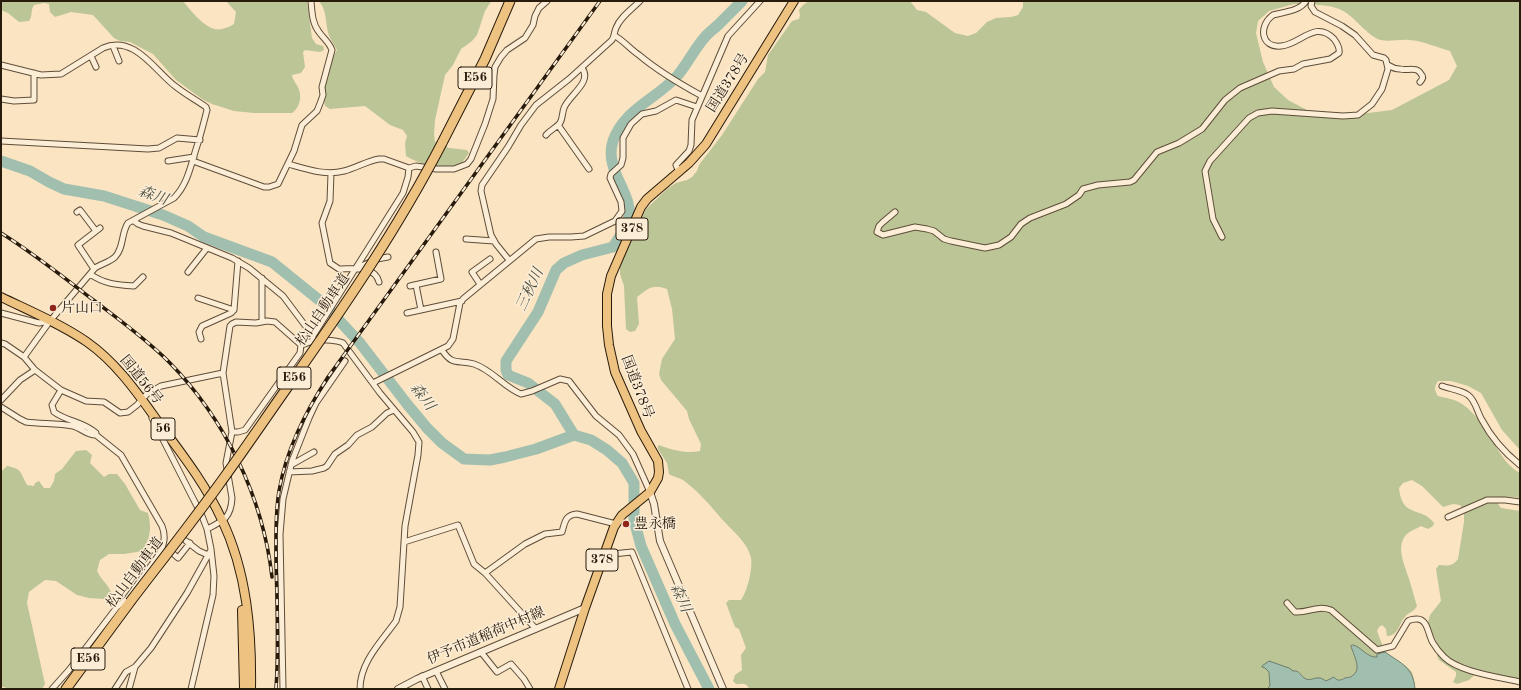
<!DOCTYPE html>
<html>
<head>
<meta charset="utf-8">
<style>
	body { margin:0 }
	#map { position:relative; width:1521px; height:690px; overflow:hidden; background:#fbe4c2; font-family:"Old Standard TT",serif }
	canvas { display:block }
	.frame { position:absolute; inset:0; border:2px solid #281b0c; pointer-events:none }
</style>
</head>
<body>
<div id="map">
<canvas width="1521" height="690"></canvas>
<div class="frame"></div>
</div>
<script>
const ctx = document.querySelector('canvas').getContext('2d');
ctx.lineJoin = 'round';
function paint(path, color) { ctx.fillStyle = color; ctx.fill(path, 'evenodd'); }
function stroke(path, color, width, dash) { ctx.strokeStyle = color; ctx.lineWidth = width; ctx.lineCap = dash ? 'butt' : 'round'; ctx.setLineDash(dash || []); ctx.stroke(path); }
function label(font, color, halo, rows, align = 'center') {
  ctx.font = font + ' "Old Standard TT","Noto Serif JP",serif'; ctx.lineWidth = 3; ctx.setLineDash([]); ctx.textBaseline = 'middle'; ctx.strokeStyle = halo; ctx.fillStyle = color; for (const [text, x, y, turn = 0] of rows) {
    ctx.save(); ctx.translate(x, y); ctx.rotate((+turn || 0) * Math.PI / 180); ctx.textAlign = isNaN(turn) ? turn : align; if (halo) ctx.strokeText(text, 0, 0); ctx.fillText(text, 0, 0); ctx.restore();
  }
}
paint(new Path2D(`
	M1 1H183C191 11 208 33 222 29 226 28 231 26 234 24L236 12 226 1H307L312 38 316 44 323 46 324 50 320 52 305 50 303 52 305 67 301 73 292 75C293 80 294 80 296 84 303 93 301 107 292 113H254L234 111 212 104 202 99 176 80 153 54 130 42 120 41 114 38 93 15 71 12 55 17 50 12 49 4 44 3 34 5C30 11 33 16 29 21L19 22 8 13 1 10Z
	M319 1H493L490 3 485 11 477 35 472 41 461 49 453 65 445 75 435 120 434 135 435 142 449 148 467 150 469 153 461 164C443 170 423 166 406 156L405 143 407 136 403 130 390 125 365 106 330 109 325 106C322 92 329 62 337 50 334 44 329 38 328 32 325 21 327 11 319 1Z
	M809 1H910L917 10 926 12 955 33 968 36 976 33 987 22 996 18 1011 17 1018 15 1023 7V1H1520V450L1502 430 1481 393 1468 386 1451 381H1438C1434 387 1434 390 1438 396 1446 398 1455 399 1462 404 1479 415 1489 436 1500 453 1506 462 1511 468 1520 473V498C1511 497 1503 494 1498 504L1501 508 1520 511V681L1484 671 1478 672 1469 680 1457 684 1453 682 1456 676V672L1439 660 1437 656V643L1428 622 1430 615 1441 601 1436 569 1439 565C1448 566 1453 566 1458 559L1464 522V510L1460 505 1453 504 1443 507 1422 486 1412 480 1403 483 1399 488C1402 519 1422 506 1434 523L1433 526 1428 529 1421 526C1416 529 1409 531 1405 536 1396 549 1405 565 1409 579 1412 588 1414 597 1417 606 1414 611 1412 611 1408 614 1399 620 1400 636 1387 636L1386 629 1382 625 1379 627 1377 631 1385 652 1406 666 1412 672 1414 679 1415 689H749C747 682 742 684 736 684L733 681 735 675 742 670 741 655 746 648 739 629 735 627 726 603 729 600H741C747 592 753 569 751 558 748 542 730 529 720 517 708 503 698 491 683 480 678 477 673 477 669 474L667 463 658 449V446L659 445C672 450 687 454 700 451L701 444 689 419 687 411 661 380 659 374 662 359 675 339 672 309 667 289C652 284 649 288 637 297L639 324 635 331 630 332 626 329 624 286 620 274V267L646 209 667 189 676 183 687 180 692 177 697 171 699 165 722 135 758 79 765 72 768 55 792 21 799 19 800 15 799 10 803 5ZM1294 4C1310 5 1330 3 1345 12 1356 19 1370 38 1381 40 1390 42 1399 39 1409 40 1423 41 1436 47 1450 51L1457 66 1449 80 1392 110 1368 113 1338 114 1307 110 1288 100 1274 87 1263 62 1256 33 1258 21 1269 11Z
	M86 450 92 455 90 463 104 477 109 474H117L125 484 140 510 148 513C152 528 150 538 143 551L124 554H109L100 560 97 571C101 580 110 586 112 595L104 599 89 598 77 595 56 581 45 580 29 592 27 603 45 684 42 689H9L1 686V472L7 466C23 469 20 473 27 485L34 486 35 483 39 481 44 488H50L54 481 55 474 62 469 76 451Z`), '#bbc595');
const water = new Path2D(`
	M1353 645C1362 647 1367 658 1377 657V654L1385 652C1402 664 1413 667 1415 689H1267L1270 686 1269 672 1265 668 1262 667V666L1269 661 1289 668 1293 671C1300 670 1300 676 1306 679 1311 681 1315 677 1319 678 1322 678 1324 680 1326 681L1334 677C1338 682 1341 680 1345 678 1347 677 1350 678 1352 676 1363 669 1353 655 1351 646Z`);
paint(water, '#a0bfae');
stroke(water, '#707d6d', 1);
stroke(new Path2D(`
	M1 161 30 171 49 182 64 189 104 196 163 215 188 226 204 237 272 262 324 304 360 343 407 404 427 428 442 443 464 459 490 460 505 457 536 449 574 435 591 440 607 450 622 463 634 483V520L641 546 675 624 709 689
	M574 435 555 404 528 383 508 375 506 370V361L538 312 556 270 564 263 582 255 613 247C618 239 625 230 628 220 636 196 603 171 613 141 624 109 657 99 678 75 688 63 695 48 705 37 708 33 714 29 718 25 726 17 734 9 742 1`), '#a0bfae', 11);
const minor = new Path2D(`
	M615 36C624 41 630 49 639 55 658 71 680 84 702 96
	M113 46 119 61
	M91 56 96 67
	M1 65 41 75 61 74 103 48C134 34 155 71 175 86 185 94 196 100 206 107L207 110C204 122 201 134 197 146 191 164 188 184 174 198L128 223C121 233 124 248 115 257 110 262 101 264 95 268L50 321 24 357
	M1388 65C1391 67 1395 69 1400 69 1407 71 1417 66 1421 74 1424 77 1422 80 1420 82
	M1 99 14 101 34 100V73
	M558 125 589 169
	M546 135C550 130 556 128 560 123 563 118 562 113 564 108 568 96 593 82 582 68
	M1 141 148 149 159 148 177 138 200 140
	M168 161 194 157
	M193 161 264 187H269L278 184 294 151 302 125 317 111 321 101 323 95 322 87 332 50C329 42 324 39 319 32 312 23 312 12 311 1
	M288 164C306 169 325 176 344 171 356 168 367 161 379 159H384L409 168 416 166 436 169H454L467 164 471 159 485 124 493 99 494 75 495 67 501 57 507 50 525 38 533 25 535 16 539 8 547 1
	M679 172 676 165 689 151 691 145 692 120 728 36 760 1
	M331 173 330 201 322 223 330 263 339 269C352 269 375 265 379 282
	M77 212 80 210 96 231
	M895 212 883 222 879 226 877 232 883 235 915 227 927 229 934 231 944 239 951 241 985 248 999 245 1011 237 1021 224 1030 218 1066 204 1079 195 1083 189 1098 185 1130 182 1134 180 1157 152 1179 143 1202 129 1225 100 1240 88 1279 71 1294 69 1303 64 1330 59 1339 53C1340 48 1337 43 1334 39 1315 19 1300 45 1281 46 1261 48 1258 26 1273 15 1284 12 1300 11 1306 1
	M134 221 138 224 143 226 171 233 232 258 249 268 283 296 313 336V341
	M1222 237 1213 219 1205 171 1210 161 1249 118 1258 113 1272 111 1343 116 1358 115 1372 104 1382 89 1388 69 1386 60 1384 58 1373 55 1355 35 1342 26 1315 12 1311 6 1312 1
	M466 239 494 241
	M509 260 496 244 491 235 481 191 482 185 508 147 521 125 536 105 569 79 612 40C615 35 614 32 616 28 620 17 632 9 640 1
	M357 268 377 259 388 257
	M94 269 78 245 100 228
	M188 272 207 248
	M90 274C104 284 117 285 134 286L143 277
	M262 278V322
	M480 284 472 272 490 259
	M416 285 421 310
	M410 286 441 279 436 252
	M198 298 234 310
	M1 313 39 323 49 321
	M407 313 462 301
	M313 336 403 193 408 177 409 168
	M201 339 199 332 202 326 231 313 234 310 238 261
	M1 343 5 344 24 357 35 370 61 390 86 401 104 402 120 413 128 412 137 405 147 394 161 386 223 373
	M442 350C453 367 458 359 474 364 492 370 504 387 521 394L532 391 560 379 569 381 596 416 619 435 633 454 650 492
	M373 383 448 346 453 339 460 303 463 299 536 239 549 237H571L584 236 615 221 622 211 621 202 610 178 611 174 621 165 623 158V138L631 124 642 114 656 111 676 100 697 107
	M1442 386C1450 389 1461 390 1468 395 1476 401 1477 412 1482 420 1491 437 1505 453 1520 465
	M1 400 20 380 35 370
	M1 407 20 419 26 422C41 424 58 423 73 426 81 428 88 436 96 435V433C82 421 68 422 54 412L52 405 61 390
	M152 418 202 516 207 529 211 549 214 576 213 595 191 689
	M232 432H238L245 430 300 353 301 345
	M291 465 314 452
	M289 472 312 471 324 468 327 466 335 454 348 445 357 435 372 427 387 413 394 410
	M1448 517 1487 500H1505L1520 502
	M207 529C223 521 231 518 232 498L226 463 232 432 223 373 230 326 232 324 236 322 256 323 267 321 275 322 301 345C306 344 309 342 313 341 319 339 337 340 343 343L380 393 413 432 419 442 418 455 405 526 400 607 396 621C381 642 360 662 360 689
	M186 541 199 551 208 555
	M404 542 458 525 474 564 485 573 536 629
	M169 550 178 558 190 543
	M603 555 632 552 688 689
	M485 573 525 544 545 534 562 532C565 522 565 515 577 514L616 524
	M1287 603 1295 612C1309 613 1316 605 1331 610L1377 650 1393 646 1408 621C1411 619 1413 619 1417 619 1428 619 1428 635 1433 643 1436 648 1440 653 1444 657 1459 672 1499 677 1520 682
	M481 652 497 672 511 664 524 679 530 689
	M436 671 445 689
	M422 676 428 689
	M52 689 69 670 117 607 127 599 160 553C164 544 166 536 162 526L121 455 96 435
	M115 689 126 672 135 667
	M129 689 135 667 151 648 187 593 211 550
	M283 689 280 534 283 499 292 461 309 418 316 403 345 361`);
const tertiary = new Path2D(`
	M650 492 654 504 660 541 723 689
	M398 689 417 679 585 608`);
const trunk = new Path2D(`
	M1 297C30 311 61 324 87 342 117 363 138 394 159 423 182 454 206 485 222 520 247 572 252 632 251 689
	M242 610 244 689
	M559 689 585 608 614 527 622 515 650 492 658 478 659 472 658 461 641 431 615 372 609 345 607 326V294L611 276 641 207 647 199 689 163 706 144 794 1`);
const motorway = new Path2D(`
	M442 143 485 59 510 1
	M66 689 130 602`);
stroke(minor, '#5d4d3a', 7);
stroke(tertiary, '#5d4d3a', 8);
stroke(trunk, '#281b0c', 10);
stroke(motorway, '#281b0c', 11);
stroke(minor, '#fcedd7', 5);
stroke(tertiary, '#fcedd7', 6);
stroke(trunk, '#eec281', 8);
stroke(motorway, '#eec281', 9);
const rail = new Path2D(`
	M1 233C33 253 62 276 92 299 118 319 146 339 169 362 225 419 263 497 272 577
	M276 689C279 646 277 604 276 561 276 538 275 514 279 491 286 450 305 413 328 377L600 1`);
stroke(rail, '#281b0c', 3.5);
stroke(rail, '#fcedd7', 2, [6]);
const motorwayBridge = new Path2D(`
	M130 602C159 564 189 526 218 486 242 453 265 419 289 385 344 307 398 228 442 143`);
stroke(motorwayBridge, '#281b0c', 11, []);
stroke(motorwayBridge, '#eec281', 9);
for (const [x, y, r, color] of [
	[53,308,4,"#8f2418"],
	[626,524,4,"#8f2418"]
]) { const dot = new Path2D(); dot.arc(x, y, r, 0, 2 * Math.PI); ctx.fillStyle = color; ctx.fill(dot); stroke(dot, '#fcedd7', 1.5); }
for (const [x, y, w] of [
	[475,78,34],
	[632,229,32],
	[294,378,34],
	[163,429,24],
	[602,560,32],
	[88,659,34]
]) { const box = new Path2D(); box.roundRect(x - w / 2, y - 11, w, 22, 3); ctx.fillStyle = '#fcedd7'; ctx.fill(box); stroke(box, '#281b0c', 1); }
label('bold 13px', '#281b0c', null, [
	["E56",475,78],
	["378",632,229],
	["E56",294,378],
	["56",163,429],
	["378",602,560],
	["E56",88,659]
]);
label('14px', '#281b0c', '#fcedd7', [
	["国道378号",728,83,-58],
	["松山自動車道",323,310,-56],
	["国道56号",141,380,51],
	["国道378号",637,387,69],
	["松山自動車道",135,573,-53],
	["伊予市道稲荷中村線",486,636,-23]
]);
label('14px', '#281b0c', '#fcedd7', [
	["片山口",61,308],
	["豊永橋",634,524]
], 'left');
label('italic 15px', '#525445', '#fcedd7', [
	["森川",153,196,19],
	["三秋川",530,290,-65],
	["森川",422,397,52],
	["森川",680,598,66]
]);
</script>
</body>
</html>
